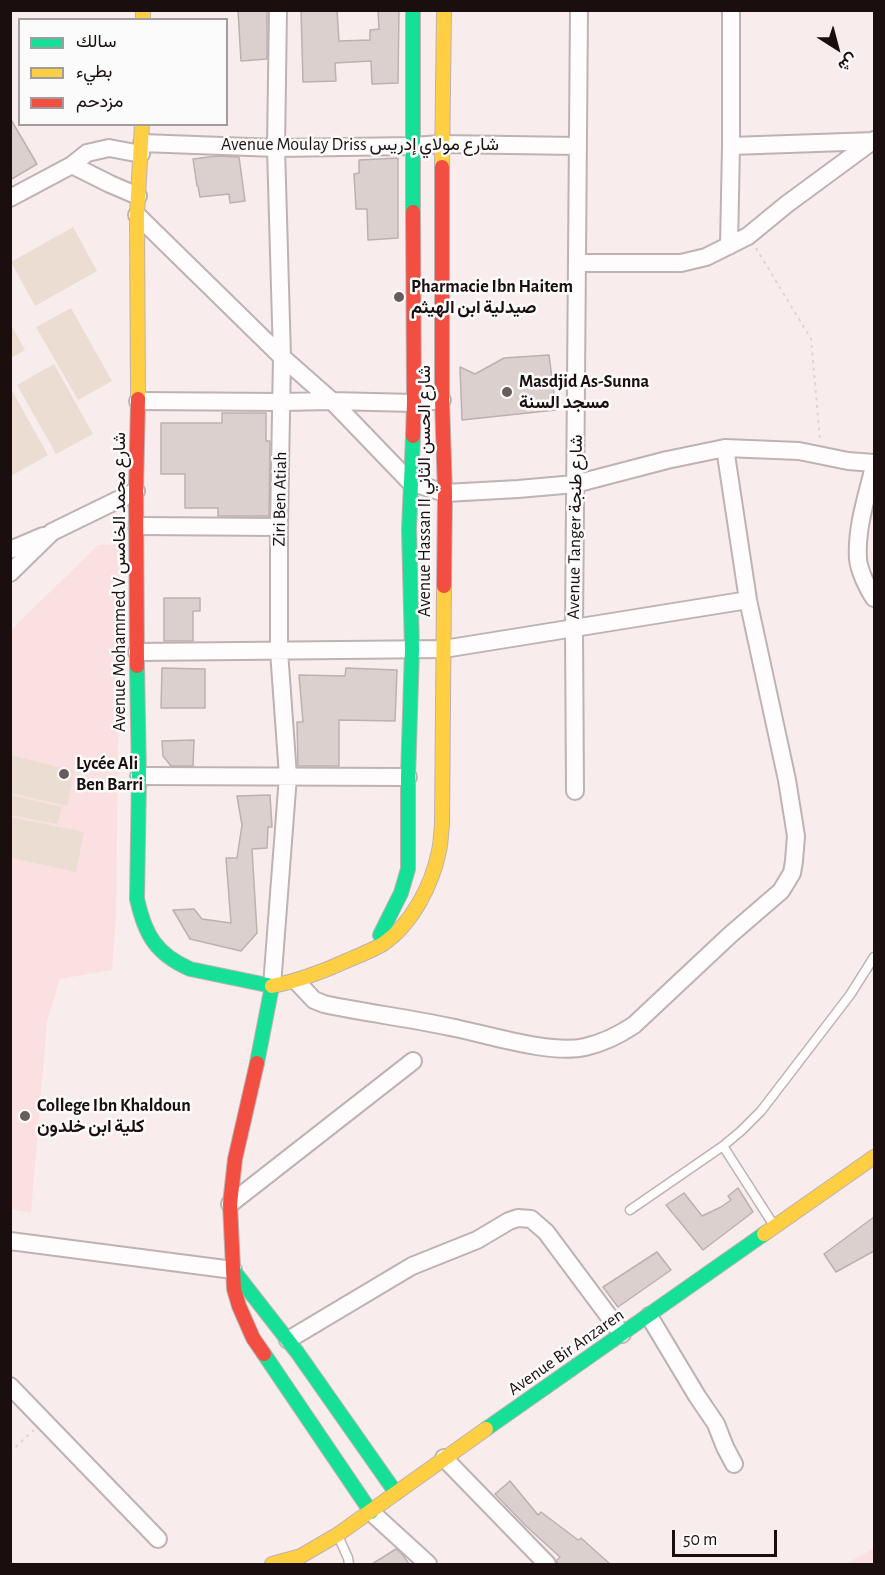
<!DOCTYPE html>
<html>
<head>
<meta charset="utf-8">
<style>
	body { margin:0 }
	#map { position:relative; width:885px; height:1575px; overflow:hidden; background:#f9eced; font-family:"Alegreya Sans",Vazirmatn,sans-serif }
	canvas { display:block }
	.frame { position:absolute; inset:0; border:12px solid #1b0e0f; pointer-events:none }
	.legend { position:absolute; left:18px; top:18px; width:210px; height:108px; box-sizing:border-box; background:#fbfbfb; border:2px solid #a19c9d; margin:0; padding:8px 10px; list-style:none; font-size:18px; color:#1b0e0f }
	.legend li { display:flex; align-items:center; gap:12px; height:30px }
	.legend b { width:30px; border:2px solid #a19c9d }
	.north { position:absolute; left:807px; top:18px; width:60px; height:60px; -webkit-text-stroke:4px #fbfbfb; paint-order:stroke; rotate:144deg; font-size:16px; font-weight:700; line-height:24px; text-align:center; color:#1b0e0f }
	.north::after { content:''; display:block; margin:auto; width:21px; height:27px; background:#1b0e0f; clip-path:polygon(50% 0,100% 100%,50% 72%,0 100%) }
	.scale { position:absolute; left:672px; top:1530px; width:105px; height:27px; box-sizing:border-box; border:3px solid #1b0e0f; border-top:0; padding-left:8px; font-size:18px; line-height:21px; white-space:nowrap; color:#1b0e0f; -webkit-text-stroke:4px #fbfbfb; paint-order:stroke }
</style>
</head>
<body>
<div id="map">
<canvas width="885" height="1575"></canvas>
<div class="frame"></div>
<ul class="legend">
<li><b style="height:8px;background:#16e098"></b>سالك</li>
<li><b style="height:8px;background:#ffcf43"></b>بطيء</li>
<li><b style="height:8px;background:#f24e42"></b>مزدحم</li>
</ul>
<div class="north">ش</div>
<div class="scale">50 m</div>
</div>
<script>
const ctx = document.querySelector('canvas').getContext('2d');
ctx.lineJoin = 'round';
function paint(path, color) { ctx.fillStyle = color; ctx.fill(path, 'evenodd'); }
function stroke(path, color, width, dash) { ctx.strokeStyle = color; ctx.lineWidth = width; ctx.lineCap = dash ? 'butt' : 'round'; ctx.setLineDash(dash || []); ctx.stroke(path); }
function label(font, color, halo, rows, align = 'center') {
  ctx.font = font + ' "Alegreya Sans",Vazirmatn,sans-serif'; ctx.lineWidth = 5; ctx.setLineDash([]); ctx.textBaseline = 'middle'; ctx.strokeStyle = halo; ctx.fillStyle = color; for (const [text, x, y, turn = 0] of rows) {
    ctx.save(); ctx.translate(x, y); ctx.rotate((+turn || 0) * Math.PI / 180); ctx.textAlign = isNaN(turn) ? turn : align; if (halo) ctx.strokeText(text, 0, 0); ctx.fillText(text, 0, 0); ctx.restore();
  }
}
paint(new Path2D(`
	M125 544 120 565 116 919 112 970 60 979 47 1022 31 1213 11 1209V630L98 545Z
	M874 1548V1564H846Z`), '#fbe0e1');
paint(new Path2D(`
	M73 227 97 271 35 306 11 262Z
	M71 308 112 381 78 400 36 327Z
	M10 323 25 350 11 358H10Z
	M54 364 93 434 56 454 17 385Z
	M10 387 48 455 11 476H10Z
	M11 755 74 771 67 806 11 793Z
	M11 795 62 807 57 824 11 815Z
	M10 817 84 832 76 872 11 858Z`), '#ebddd1');
const building = new Path2D(`
	M238 10H267V59L241 61Z
	M301 10H337L339 41 370 40V30L379 29 378 10H399L398 83 372 84 371 61 335 63 336 81 303 82Z
	M10 118 37 164 10 180Z
	M217 156 239 157 245 201 230 203 229 194 200 197 198 186H197L193 159Z
	M398 158V238L368 240 367 209H356L354 174 359 173V160Z
	M549 355 556 410 462 420 460 367 475 374 504 358Z
	M222 413H266V441H270L269 516H218V508H185V474H161V423H222Z
	M164 598H200V611H193V641H164Z
	M162 668 205 669V708H161Z
	M346 668 397 670 395 721 339 720V766H298L297 722H303L299 675 345 676Z
	M194 740 193 766H171L163 756 162 741Z
	M270 795 272 827H268L267 848 252 849 257 933 241 951 190 939 173 910 194 909 202 919 231 923 226 858H237L242 825 237 796Z
	M738 1188 753 1212 703 1250 666 1205 684 1193 702 1216 721 1207 731 1200 728 1196Z
	M874 1217V1251L836 1272 824 1254Z
	M657 1252 671 1270 618 1307 603 1287Z
	M510 1481 538 1515 541 1512 578 1540 581 1538 610 1564H557V1560L560 1557 526 1526 495 1494Z
	M396 1549 403 1555 409 1564H372Z`);
paint(building, '#dcd0ce');
stroke(building, '#bbb1ae', 1.5);
const lane = new Path2D(`
	M723 1146 773 1224
	M630 1210 723 1146 741 1131 761 1111 850 995 874 957
	M339 1538 348 1558 349 1564`);
const street = new Path2D(`
	M142 143 276 148 412 146 442 144 577 146
	M731 146 874 141
	M72 165 110 184 138 196
	M10 198 72 165 87 153 109 148 141 154
	M137 215 282 357 332 401 410 482 445 493 518 489 575 484 667 460 725 448 799 451 848 461 874 463
	M729 246 731 146V10
	M577 263H681L706 257 748 236 787 204 874 140
	M138 401 281 402 332 401 414 403 442 400
	M874 466C867 496 856 527 858 559 859 571 868 589 874 598
	M137 526 279 527
	M10 550 43 536
	M10 573 52 532 136 491
	M137 652 444 649 748 600
	M139 776 408 777
	M575 791 574 628 579 10
	M297 982 314 1000 324 1004C366 1013 408 1018 450 1027 486 1034 550 1055 585 1047 603 1043 619 1035 634 1025L730 935 781 891 792 873 794 861 796 836 787 780 748 600 725 448
	M272 986 288 776 279 651V527L282 357 276 148 278 10
	M230 1204 413 1061
	M10 1241 233 1270
	M649 1316 697 1396 716 1424 725 1447 734 1464
	M288 1340 412 1266 477 1240 509 1221 518 1218 531 1219 546 1232 622 1334
	M10 1386 158 1539
	M444 1458 547 1564
	M371 1512 428 1564`);
const fast = new Path2D(`
	M413 212V10
	M137 666 139 776 137 899C145 935 156 954 190 969L272 986 257 1063
	M380 935 401 893 408 869V777L412 649 409 529 413 436
	M233 1270 297 1352 396 1493
	M264 1354 371 1512
	M486 1429 764 1234`);
const slow = new Path2D(`
	M143 10V20
	M442 167 444 10
	M138 399 137 215 142 124
	M272 986C298 981 322 972 346 961 358 956 371 951 383 944 412 924 432 885 439 851 441 842 441 833 442 824L444 586
	M764 1234 874 1157
	M272 1564 301 1556 337 1535 486 1429`);
const jam = new Path2D(`
	M442 167V400L445 493 444 586
	M413 212 414 403 413 436
	M137 666 136 491 138 399
	M257 1063 235 1159 230 1204 234 1289 239 1306 253 1338 264 1354`);
stroke(lane, '#beb2b3', 11);
stroke(street, '#beb2b3', 20);
stroke(fast, '#beb2b3', 16);
stroke(slow, '#beb2b3', 16);
stroke(jam, '#beb2b3', 16);
stroke(new Path2D(`
	M756 248 811 339 820 440
	M10 1452 34 1430`), '#dad6d6', 2, [3, 4.5]);
stroke(lane, '#fefcfc', 8);
stroke(street, '#fefcfc', 16);
stroke(fast, '#16e098', 14);
stroke(slow, '#ffcf43', 14);
stroke(jam, '#f24e42', 14);
for (const [x, y, r, color] of [
	[399,297,6,"#695c5d"],
	[507,392,6,"#695c5d"],
	[64,774,6,"#695c5d"],
	[25,1116,6,"#695c5d"]
]) { const dot = new Path2D(); dot.arc(x, y, r, 0, 2 * Math.PI); ctx.fillStyle = color; ctx.fill(dot); stroke(dot, '#fbfbfb', 2); }
label('18px', '#1b0e0f', '#fbfbfb', [
	["Avenue Moulay Driss شارع مولاي إدريس",360,145],
	["Avenue Hassan II شارع الحسن الثاني",425,491,-90],
	["Ziri Ben Atiah",280,499,-89],
	["Avenue Tanger شارع طنجة",575,527,-89],
	["Avenue Mohammed V شارع محمد الخامس",120,582,-90],
	["Avenue Bir Anzaren",566,1352,-35]
]);
label('bold 18px', '#1b0e0f', '#fbfbfb', [
	["Pharmacie Ibn Haitem",411,287],
	["صيدلية ابن الهيثم",411,308],
	["Masdjid As-Sunna",519,382],
	["مسجد السنة",519,403],
	["Lycée Ali",76,764],
	["Ben Barri",76,785],
	["College Ibn Khaldoun",37,1106],
	["كلية ابن خلدون",37,1127]
], 'left');
</script>
</body>
</html>
